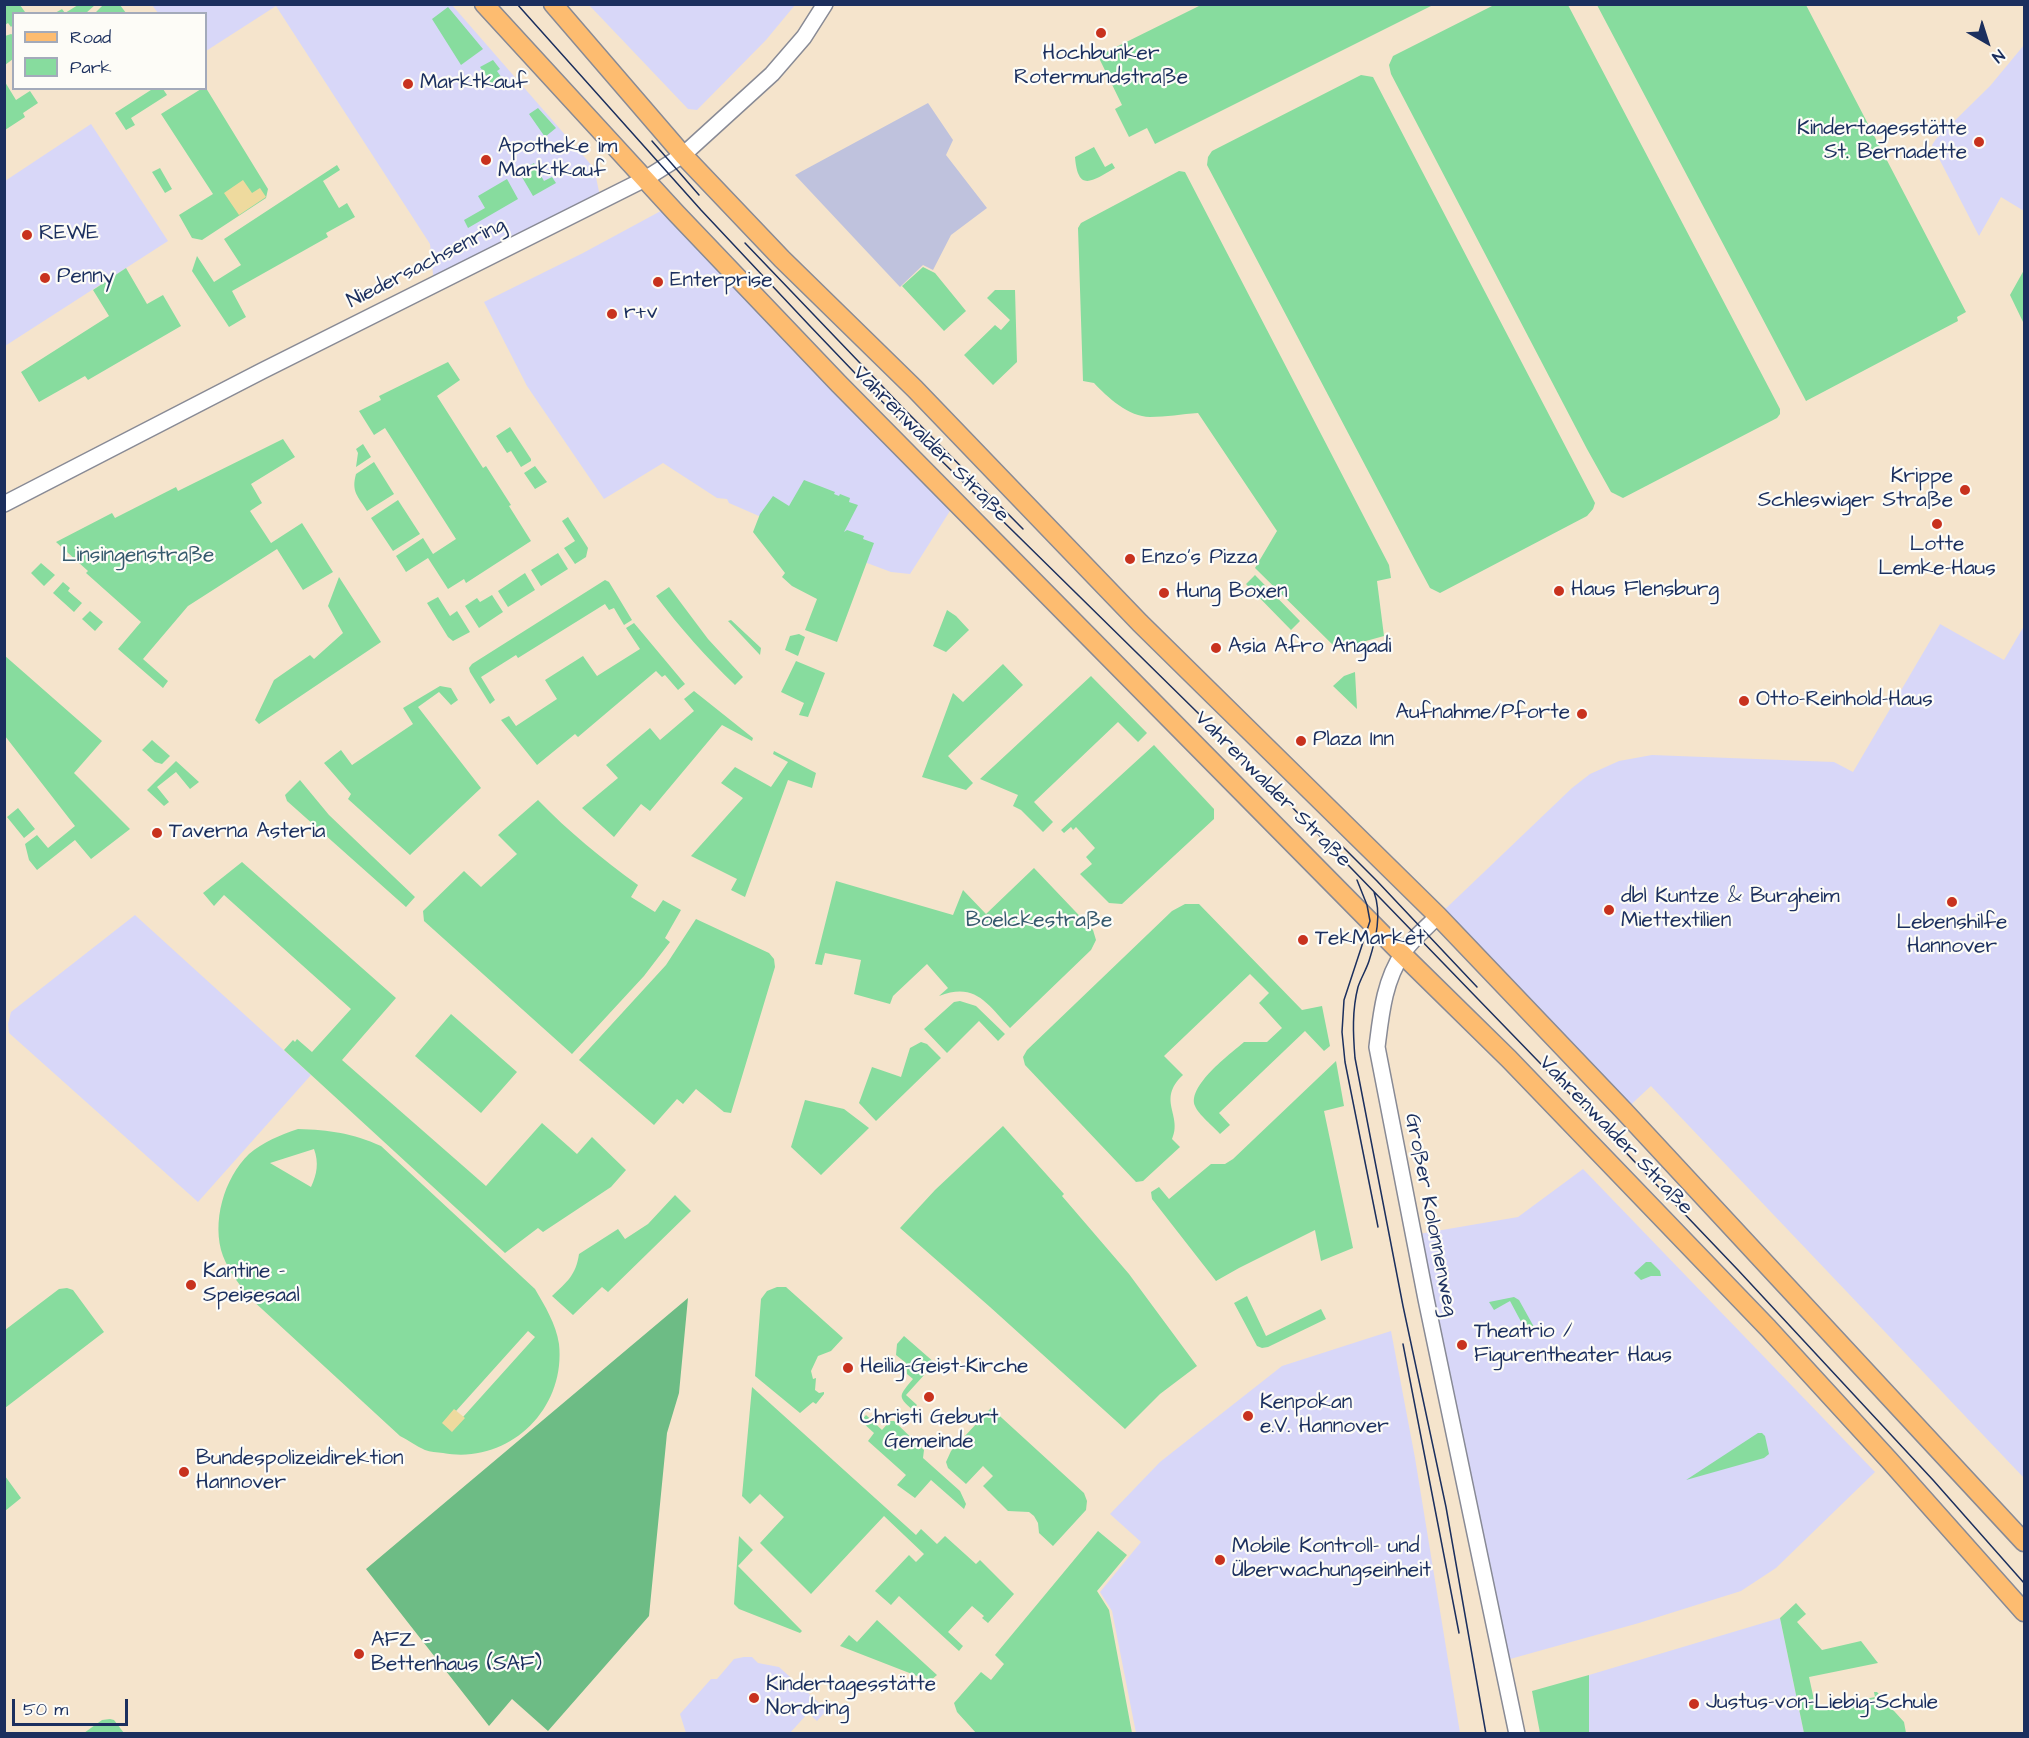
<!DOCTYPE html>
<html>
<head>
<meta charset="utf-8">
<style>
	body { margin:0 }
	#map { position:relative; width:2029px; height:1738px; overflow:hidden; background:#f5e4cc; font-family:"Architects Daughter",sans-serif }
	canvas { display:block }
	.frame { position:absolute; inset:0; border:6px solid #1b2f5e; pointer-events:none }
	.legend { position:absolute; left:12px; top:12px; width:195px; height:78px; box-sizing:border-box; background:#fdfcf7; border:2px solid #a3aaba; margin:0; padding:8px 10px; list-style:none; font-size:18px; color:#1b2f5e }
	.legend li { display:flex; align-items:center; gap:12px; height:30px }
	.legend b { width:30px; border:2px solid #a3aaba }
	.north { position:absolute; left:1957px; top:12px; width:60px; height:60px; -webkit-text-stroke:4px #fdfcf7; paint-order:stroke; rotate:141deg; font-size:16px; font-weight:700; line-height:24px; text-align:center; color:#1b2f5e }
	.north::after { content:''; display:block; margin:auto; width:21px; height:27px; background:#1b2f5e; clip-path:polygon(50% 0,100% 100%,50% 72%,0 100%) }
	.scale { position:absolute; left:12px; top:1699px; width:116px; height:27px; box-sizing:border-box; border:3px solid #1b2f5e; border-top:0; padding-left:8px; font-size:18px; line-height:21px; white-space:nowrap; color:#1b2f5e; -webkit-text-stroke:4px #fdfcf7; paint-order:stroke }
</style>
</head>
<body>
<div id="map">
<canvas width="2029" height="1738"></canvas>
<div class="frame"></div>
<ul class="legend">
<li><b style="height:8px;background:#fdbc70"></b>Road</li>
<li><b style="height:16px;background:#87dc9e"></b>Park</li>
</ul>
<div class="north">N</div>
<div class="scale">50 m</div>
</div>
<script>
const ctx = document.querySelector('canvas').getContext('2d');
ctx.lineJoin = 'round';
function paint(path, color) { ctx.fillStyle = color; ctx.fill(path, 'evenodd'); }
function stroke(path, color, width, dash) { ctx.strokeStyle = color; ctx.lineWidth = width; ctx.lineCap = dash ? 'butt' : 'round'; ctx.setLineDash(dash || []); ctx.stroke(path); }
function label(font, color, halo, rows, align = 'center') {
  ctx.font = font + ' "Architects Daughter",sans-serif'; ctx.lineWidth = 4.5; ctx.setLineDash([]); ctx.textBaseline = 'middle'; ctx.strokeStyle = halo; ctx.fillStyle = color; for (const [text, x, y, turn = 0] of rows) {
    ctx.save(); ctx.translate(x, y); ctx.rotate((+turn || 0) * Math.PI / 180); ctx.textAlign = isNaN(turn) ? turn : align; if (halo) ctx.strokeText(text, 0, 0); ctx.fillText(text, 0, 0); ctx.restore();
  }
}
paint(new Path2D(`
	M152 5H452L594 168 601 201 434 284 430 244 276 6 206 51V14L158 13Z
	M589 5H795L766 40 697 110 688 109Z
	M2024 45V211L2001 197 1979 236 1932 145 1936 139 1990 86Z
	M91 124 168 241 5 346V181Z
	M670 206 955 503 910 574 891 572 867 563 729 503 727 499 717 498 663 463 604 499 527 386 484 302 583 253Z
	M1940 624 2004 660 2024 626V1478L1651 1086 1624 1111 1438 916 1572 788 1590 774 1619 761 1652 755 1834 762 1853 772Z
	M135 915 311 1075 198 1202 9 1033 8 1024 11 1012Z
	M1583 1169 1875 1472 1776 1568 1741 1591 1639 1623 1503 1661 1413 1235 1518 1217Z
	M1391 1331 1415 1458 1460 1733H1136L1112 1611 1100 1592 1141 1542 1110 1514 1160 1462 1282 1366Z
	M1780 1618 1804 1733H1589V1675Z
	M744 1657H752L758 1663 779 1667 827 1710 817 1721 808 1713 790 1733H686L680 1714 711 1679H717L734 1659Z`), '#d8d7f8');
paint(new Path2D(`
	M928 103 953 140 946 155 987 208 951 235 933 270 923 265 900 287 795 175Z`), '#bfc2dd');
paint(new Path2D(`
	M5 4 20 5 25 12 14 14 13 25 11 27 8 23 5 25Z
	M104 4 120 5 126 13H95Z
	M78 5H95L86 13H55L62 9 65 13Z
	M1201 5V4L1433 5 1155 144 1147 128 1129 137 1115 109 1122 105 1098 56Z
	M1494 5H1568L1780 409V414L1777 418 1623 498 1611 492 1587 449 1391 74 1389 65 1393 56Z
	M1597 5H1806L1966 312 1957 317 1958 321 1806 401Z
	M448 7 483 49 461 65 432 19Z
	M11 34 13 35V59L5 65V36Z
	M493 60 500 69 497 71 504 81 495 86H493L480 67Z
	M1361 75 1373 77 1595 503 1593 509 1587 516 1440 593 1430 588 1416 562 1207 165 1208 157 1212 151Z
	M5 82 16 100 30 91 38 103 23 113 25 117 5 130Z
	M154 88 163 89 167 95 131 118 135 125 126 130 115 113Z
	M206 88 268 189 266 198 202 240 192 238 179 215 213 194 161 114 201 89Z
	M538 108 556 128 545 137 529 114Z
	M1094 147 1105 167 1112 163 1115 168C1092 181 1078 193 1075 157Z
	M534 163 544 181 552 177 556 183 533 196 519 172Z
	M337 165 340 170 323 181 339 208 347 203 355 217 326 233 328 237 232 291 246 317 229 327 192 271 197 256 214 282 241 265 224 239Z
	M160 168 172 189 165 193 152 172Z
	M1179 171 1185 172 1389 565 1391 578 1377 581 1384 636 1337 649 1255 568 1277 531 1198 413C1182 414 1166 417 1150 417 1129 417 1107 397 1094 383L1083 381 1078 228 1081 223Z
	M507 179 518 199 468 228 464 220 485 208 478 196Z
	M923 267 935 273 966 311 944 331 902 286Z
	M126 268 147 304 163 295 181 326 88 380 85 376 39 402 21 372 109 316 93 290Z
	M2024 270V324L2010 295Z
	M995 290H1015L1017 362 993 385 964 355 995 325 1001 330 1010 320 987 298Z
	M448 362 460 380 437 396 483 468 486 466 511 505 509 506 531 541 466 583 464 579 448 589 428 558 406 572 396 556 423 538 433 554 456 539 385 428 374 435 359 411 381 400 379 396Z
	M510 427 531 459V461L521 467 511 451 507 453 496 436Z
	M283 439 295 457 251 484 262 503 250 511 271 543 302 523 333 572 303 590 277 549 188 606 143 659 168 681 163 688 118 649 141 622 86 573 88 571 56 542 112 513 115 518 176 487 178 491Z
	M363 444 371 457 356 467 358 453 356 449Z
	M374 462 394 494 367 511C358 496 351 492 356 474Z
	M535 466 547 482 535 489 524 473Z
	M804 480 835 492 834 494 839 496 840 494 850 498 849 502 858 505 844 532 847 530 864 536 863 539 874 543 837 642 805 630 817 599 792 586 782 577 785 573 753 532 760 514 773 496 789 506Z
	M398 500 420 534 393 551 371 518Z
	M568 517 588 548 586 557 575 564 564 548 575 541 562 521Z
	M558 553 568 569 541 586 531 570Z
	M41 563 55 575 44 586 31 573Z
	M525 573 535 590 508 607 498 591Z
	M1255 575 1300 621 1291 630 1246 584Z
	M339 577 381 642 259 724 255 720 274 680 310 655 314 659 343 633 328 606Z
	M605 580 609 582 632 620 624 625 614 608 609 610 605 604 518 658 516 655 481 677 495 700 490 704 470 672 469 668 472 664Z
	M63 582 70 588 68 591 82 603 74 612 53 593Z
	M669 587 708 639 743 677 735 685C706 657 680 628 656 596Z
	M492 595 503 612 479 628 465 606 477 598 480 602Z
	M438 597 450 616 457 611 470 632 453 641 448 637 427 603Z
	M947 610 956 616 969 630 946 652 933 646Z
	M90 611 103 622 95 631 82 619Z
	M731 620 761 648 760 655 728 621Z
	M634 623 685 684 678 690 665 675 662 677 656 671 578 737 575 734 537 765 501 720 509 716 516 726 557 699 545 680 583 656 597 676 640 649 626 628Z
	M799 634 805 637 798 656 785 650 790 636Z
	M4 655 102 741 74 773 130 829 91 859 75 840 37 870 29 860 25 844 37 835 48 848 75 826 5 736Z
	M796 661 825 673 808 717 799 715 804 703 781 692Z
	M1003 664 1023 685 948 756 973 783 966 790 922 777 953 693 963 702Z
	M1355 672 1357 709 1333 686 1344 676Z
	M1091 676 1147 733 1138 742 1118 722 1034 802 1053 822 1043 832 1021 810 1013 806 1018 795 980 779Z
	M440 686 451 688 458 700 451 705 439 692 418 707 481 788 410 855 348 799 351 794 324 763 341 750 352 765 413 724 403 708Z
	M694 691 753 738 752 741 722 725 650 811 641 804 614 837 582 808 618 778 606 765 612 760 650 728 660 740 694 711 684 699Z
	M152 740 170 756 162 764 155 762 142 750Z
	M1154 745 1214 809V819L1122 904 1109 903 1080 874 1092 864 1086 857 1095 848 1076 827 1073 830 1071 827 1064 833 1061 830Z
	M774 751 816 773 812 788 788 780 745 897 731 890 737 879 691 856 743 798 721 783 735 767 771 787 788 762 773 754Z
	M176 761 199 782 190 789 176 772 157 787 169 802 164 806 147 790Z
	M300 780 329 815 415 897 406 907 287 801 285 795Z
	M538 800C569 832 602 859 638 885L631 897 655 912 663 900 681 910 665 938 670 942 644 976 572 1054 424 921 423 911 464 871 481 887 517 854 498 835Z
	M18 808 35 829 24 838 7 817Z
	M242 862 396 998 342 1060 486 1186 542 1123 577 1154 592 1137 626 1170 611 1187 543 1232 538 1228 505 1253 284 1050 293 1040 295 1042 297 1039 312 1052 351 1009 224 895 214 906 203 893Z
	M1034 868 1093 930 1096 940 1091 950 1010 1028C987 1004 976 982 939 996L948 988 927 964 893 996 890 1004 854 994 861 960 825 953 822 965 815 964 836 881 953 915 963 890 986 914Z
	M1185 904H1199L1302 1010 1322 1006 1330 1046 1324 1051 1305 1031 1219 1113 1230 1125 1220 1134C1214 1127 1198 1114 1195 1106 1187 1086 1230 1054 1244 1042H1267L1282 1028 1259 1003 1269 993 1250 974 1164 1056 1183 1075C1156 1100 1183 1115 1172 1139L1180 1147 1143 1181 1136 1182 1025 1065 1023 1057 1027 1050 1172 911Z
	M696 919 769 953 774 959 775 967 731 1113 724 1112 696 1089 683 1104 677 1099 654 1125 579 1060 666 965Z
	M960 1001 976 1006 1005 1034 998 1041 979 1021 947 1053 924 1029 954 1002Z
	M451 1014 517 1072 481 1113 415 1056Z
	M921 1042 927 1044 941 1058 876 1121 859 1103 872 1067 901 1077 910 1048Z
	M1336 1061 1344 1106 1324 1111 1353 1248 1321 1261 1315 1230 1239 1268 1216 1281 1152 1199 1151 1192 1159 1187 1169 1199 1211 1164H1225L1233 1159Z
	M805 1100 844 1109 869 1128 821 1175 791 1147Z
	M1003 1126 1064 1194 1062 1196 1129 1274 1197 1366 1160 1394 1125 1429 990 1307 900 1228 935 1190Z
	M298 1129C330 1130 352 1133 381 1146L535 1289C545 1306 556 1324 559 1344 566 1410 508 1465 443 1453 437 1452 430 1452 425 1450 416 1446 408 1440 400 1436L250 1298C240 1285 229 1272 223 1256 211 1223 224 1178 249 1154 263 1142 280 1135 298 1129ZM314 1149C319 1163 317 1174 311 1187L270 1163ZM528 1331 535 1337 463 1417 464 1418 454 1410 456 1411Z
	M675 1195 691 1211 608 1292 602 1287 573 1315 552 1296C567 1282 576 1275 579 1254L618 1229 625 1239 648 1224Z
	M1646 1262H1651L1660 1271 1661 1276H1651L1641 1280 1634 1273Z
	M777 1287H786L843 1338 831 1351 818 1356 811 1371 813 1379 816 1378 815 1390 819 1393 824 1392V1394L816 1404 813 1402 800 1413 755 1376 761 1299 767 1291Z
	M67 1288 73 1290 104 1332 5 1408V1330L59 1289Z
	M1247 1296 1266 1336 1321 1309 1326 1319 1268 1347 1262 1348 1257 1346 1234 1303Z
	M1514 1297 1519 1300 1534 1327 1526 1331 1510 1301 1494 1310 1489 1302Z
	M904 1336 935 1363 906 1395 917 1405 913 1410C896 1396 900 1395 913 1379L907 1374 906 1363 896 1355 897 1344Z
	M752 1387 916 1535 921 1529 937 1544 945 1536 976 1564 980 1560 1014 1594 988 1623 982 1618 984 1616 972 1606 948 1632 963 1646 959 1651 899 1596 891 1605 875 1591 909 1555 916 1562 924 1554 884 1516 811 1594 760 1543 784 1517 760 1494 750 1504 742 1496Z
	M991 1408 1084 1493 1087 1501 1086 1510 1053 1546 1039 1533 1038 1523 1034 1516 1029 1512 1008 1511 983 1486 993 1476 983 1466 966 1484 948 1468 946 1462 951 1451Z
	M866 1415 882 1430 890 1421H894L924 1450 923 1458 960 1491 966 1504 964 1509 931 1480 915 1498 897 1485 906 1475 868 1441 874 1433 861 1421Z
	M1758 1433H1762L1765 1436 1769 1454 1764 1458 1686 1480Z
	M5 1476 21 1498 5 1511Z
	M1098 1531 1127 1555 1097 1591 1109 1610 1132 1733H976L957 1712 954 1703 981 1672 991 1680 1004 1664 995 1655Z
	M739 1536 753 1550 738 1566 802 1631 800 1633 739 1609 734 1604Z
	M1796 1603 1806 1614 1797 1622 1822 1650 1861 1641 1878 1663 1809 1677 1816 1709 1875 1697 1874 1692H1877L1904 1722 1906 1733H1804L1780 1618Z
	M877 1620 937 1675 930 1681 840 1646 849 1635 857 1642Z
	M1589 1675V1733H1540L1532 1691Z
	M110 1719 114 1720 124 1733H84L102 1720Z`), '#87dc9e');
paint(new Path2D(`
	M688 1298 679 1393 667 1433 649 1616 548 1731 512 1699 489 1726 366 1569Z`), '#6dbc85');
paint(new Path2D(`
	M243 180 252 193 260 188 266 197 239 215 224 193Z
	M454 1409 465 1418 452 1432 442 1423Z`), '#eeda9e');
const minor = new Path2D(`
	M4 504 262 371 645 179 683 155 772 74 804 37 825 4
	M1438 916C1426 928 1412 939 1403 953 1384 981 1381 1015 1377 1047L1426 1299 1517 1734`);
const major = new Path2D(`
	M484 4 676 213 839 384 1402 954 1509 1059 1768 1328 1889 1460 2024 1612
	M553 4 683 155 782 259 915 389 1140 623 1438 916 1624 1111 2024 1542`);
stroke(minor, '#888a95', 18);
stroke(major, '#888a95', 21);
stroke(minor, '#fff', 15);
stroke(major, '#fdbc70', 18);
stroke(new Path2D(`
	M517 4 701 210 809 325 897 417 1258 772 1570 1094 1738 1270 1933 1480 2024 1583
	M652 141 699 195
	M745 243 905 410 1023 529
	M1336 840 1377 881 1477 987
	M1357 880 1367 905 1370 921 1344 1000 1342 1032 1345 1062 1378 1227
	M1374 892C1382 914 1376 939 1369 961 1366 970 1361 978 1358 987 1352 1010 1353 1034 1355 1058L1403 1306 1446 1507 1486 1734
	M1403 1344 1459 1633`), '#1b2f5e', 1.5);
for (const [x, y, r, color] of [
	[1101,33,6,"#c8321e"],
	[408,84,6,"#c8321e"],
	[1979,142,6,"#c8321e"],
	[486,160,6,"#c8321e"],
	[27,235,6,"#c8321e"],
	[45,278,6,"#c8321e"],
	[658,282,6,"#c8321e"],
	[612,314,6,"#c8321e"],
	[1965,490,6,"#c8321e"],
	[1937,524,6,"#c8321e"],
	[1130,559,6,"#c8321e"],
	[1559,591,6,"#c8321e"],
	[1164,593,6,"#c8321e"],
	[1216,648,6,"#c8321e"],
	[1744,701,6,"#c8321e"],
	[1582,714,6,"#c8321e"],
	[1301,741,6,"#c8321e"],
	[157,833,6,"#c8321e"],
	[1952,902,6,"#c8321e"],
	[1609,910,6,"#c8321e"],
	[1303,940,6,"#c8321e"],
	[191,1285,6,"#c8321e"],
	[1462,1345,6,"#c8321e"],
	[848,1368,6,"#c8321e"],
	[929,1397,6,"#c8321e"],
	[1248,1416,6,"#c8321e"],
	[184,1472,6,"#c8321e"],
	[1220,1560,6,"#c8321e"],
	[359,1654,6,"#c8321e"],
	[754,1698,6,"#c8321e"],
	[1694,1704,6,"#c8321e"]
]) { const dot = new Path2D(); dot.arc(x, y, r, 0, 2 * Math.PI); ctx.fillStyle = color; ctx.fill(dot); stroke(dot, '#fdfcf7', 2); }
label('21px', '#1b2f5e', '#fdfcf7', [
	["Hochbunker",1101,55,"center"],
	["Rotermundstraße",1101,79,"center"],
	["Marktkauf",420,84],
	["Kindertagesstätte",1967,130,"right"],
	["St. Bernadette",1967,154,"right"],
	["Apotheke im",498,148],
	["Marktkauf",498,172],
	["REWE",39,235],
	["Penny",57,278],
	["Enterprise",670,282],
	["r+v",624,314],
	["Krippe",1953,478,"right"],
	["Schleswiger Straße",1953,502,"right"],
	["Lotte",1937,546,"center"],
	["Lemke-Haus",1937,570,"center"],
	["Enzo’s Pizza",1142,559],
	["Haus Flensburg",1571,591],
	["Hung Boxen",1176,593],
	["Asia Afro Angadi",1228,648],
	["Otto-Reinhold-Haus",1756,701],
	["Aufnahme/Pforte",1570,714,"right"],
	["Plaza Inn",1313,741],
	["Taverna Asteria",169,833],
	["dbl Kuntze & Burgheim",1621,898],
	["Miettextilien",1621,922],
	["Lebenshilfe",1952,924,"center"],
	["Hannover",1952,948,"center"],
	["TekMarket",1315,940],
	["Kantine -",203,1273],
	["Speisesaal",203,1297],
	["Theatrio /",1474,1333],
	["Figurentheater Haus",1474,1357],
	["Heilig-Geist-Kirche",860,1368],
	["Kenpokan",1260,1404],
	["e.V. Hannover",1260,1428],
	["Christi Geburt",929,1419,"center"],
	["Gemeinde",929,1443,"center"],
	["Bundespolizeidirektion",196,1460],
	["Hannover",196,1484],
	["Mobile Kontroll- und",1232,1548],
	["Überwachungseinheit",1232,1572],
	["AFZ -",371,1642],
	["Bettenhaus (SAF)",371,1666],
	["Kindertagesstätte",766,1686],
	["Nordring",766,1710],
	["Justus-von-Liebig-Schule",1706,1704]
], 'left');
label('21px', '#1b2f5e', '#fdfcf7', [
	["Niedersachsenring",427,264,-27],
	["Vahrenwalder Straße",930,445,45],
	["Vahrenwalder Straße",1272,790,45],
	["Vahrenwalder Straße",1615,1136,46],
	["Großer Kolonnenweg",1430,1215,79]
]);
label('21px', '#365a6e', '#fdfcf7', [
	["Linsingenstraße",138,557],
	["Boelckestraße",1039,922]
]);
</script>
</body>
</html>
